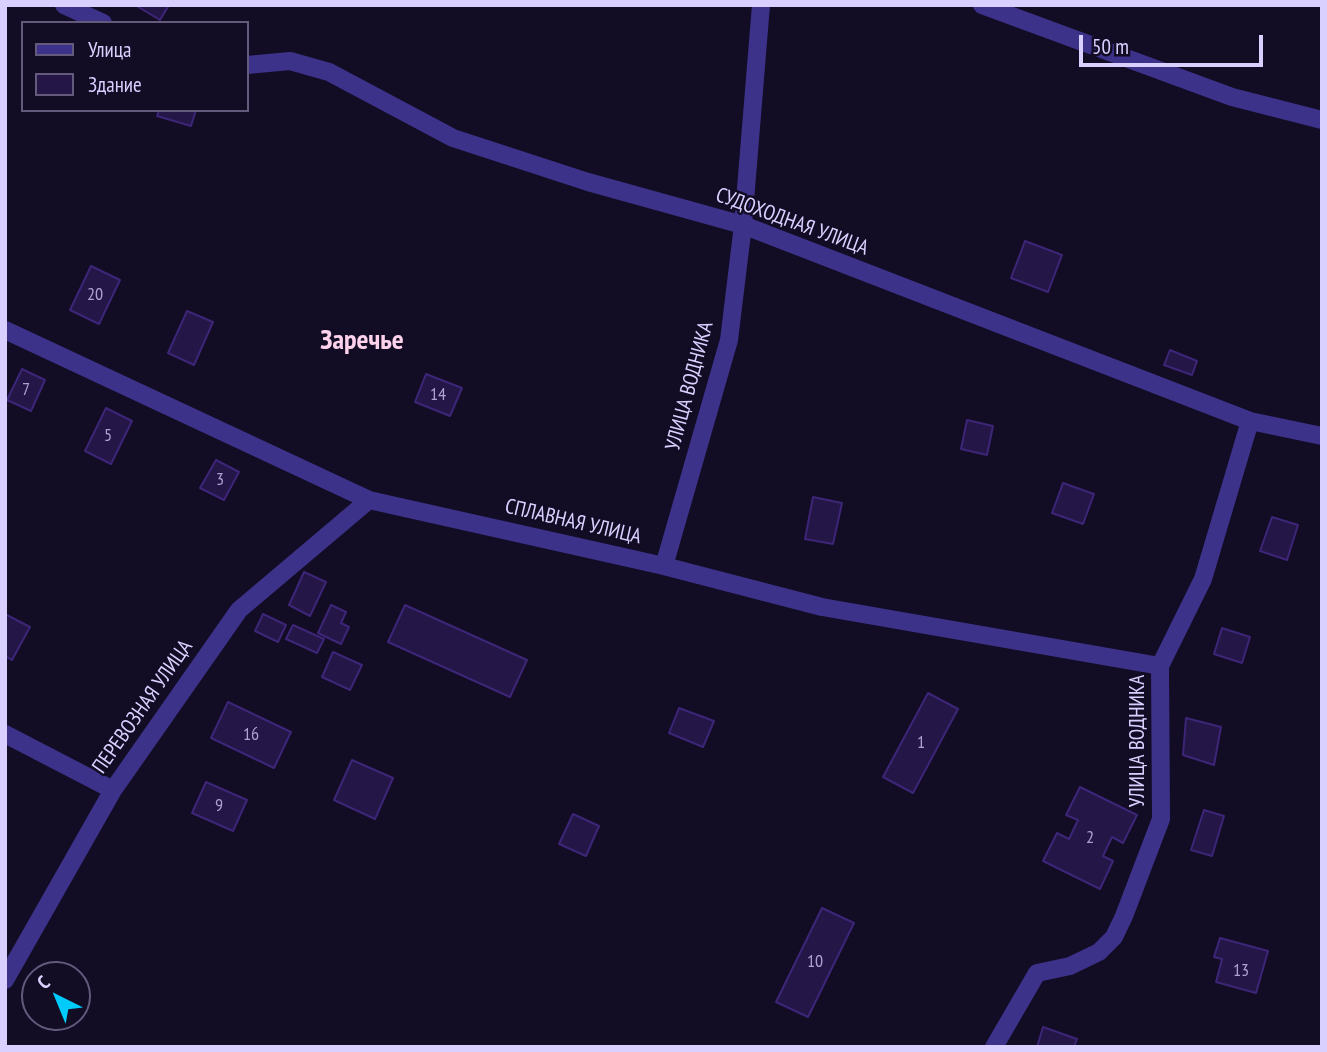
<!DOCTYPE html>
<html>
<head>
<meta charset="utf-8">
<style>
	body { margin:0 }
	#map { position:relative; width:1327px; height:1052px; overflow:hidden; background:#130c25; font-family:"PT Sans Narrow",sans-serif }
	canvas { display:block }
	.frame { position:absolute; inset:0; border:7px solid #dad0ff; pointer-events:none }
	.legend { position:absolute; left:21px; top:21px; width:228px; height:91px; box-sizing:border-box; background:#130c25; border:2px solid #635a7c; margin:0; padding:9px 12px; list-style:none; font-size:21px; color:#dad0ff }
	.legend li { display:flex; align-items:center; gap:14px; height:35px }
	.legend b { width:35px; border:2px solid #635a7c }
	.north { position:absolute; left:21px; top:961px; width:70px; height:70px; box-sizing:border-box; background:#130c25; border:2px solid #635a7c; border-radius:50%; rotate:317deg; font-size:19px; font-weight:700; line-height:28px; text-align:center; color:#dad0ff }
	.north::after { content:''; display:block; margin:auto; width:24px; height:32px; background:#00cbfb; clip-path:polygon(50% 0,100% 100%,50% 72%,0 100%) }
	.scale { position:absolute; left:1079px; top:35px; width:184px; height:32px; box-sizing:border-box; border:4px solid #dad0ff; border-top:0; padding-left:9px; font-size:21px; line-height:24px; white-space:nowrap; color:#dad0ff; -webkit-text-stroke:5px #130c25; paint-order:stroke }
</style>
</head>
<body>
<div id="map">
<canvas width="1327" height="1052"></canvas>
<div class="frame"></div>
<ul class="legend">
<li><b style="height:9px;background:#3d328a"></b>Улица</li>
<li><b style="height:19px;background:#251648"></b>Здание</li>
</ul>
<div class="north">С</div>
<div class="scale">50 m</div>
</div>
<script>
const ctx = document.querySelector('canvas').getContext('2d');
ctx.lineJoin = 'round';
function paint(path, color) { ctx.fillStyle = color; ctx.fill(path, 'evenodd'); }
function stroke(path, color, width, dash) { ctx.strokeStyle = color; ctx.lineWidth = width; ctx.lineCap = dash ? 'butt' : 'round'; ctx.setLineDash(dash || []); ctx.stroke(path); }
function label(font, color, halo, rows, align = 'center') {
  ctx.font = font + ' "PT Sans Narrow",sans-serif'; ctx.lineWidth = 5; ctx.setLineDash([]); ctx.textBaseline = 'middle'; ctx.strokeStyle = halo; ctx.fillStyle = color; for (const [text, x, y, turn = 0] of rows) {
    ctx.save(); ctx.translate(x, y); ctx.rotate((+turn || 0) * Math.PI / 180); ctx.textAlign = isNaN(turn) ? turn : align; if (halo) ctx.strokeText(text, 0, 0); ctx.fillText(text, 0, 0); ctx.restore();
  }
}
const building = new Path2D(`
	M135 5H169L160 20Z
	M159 110H196L191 126 157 116Z
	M1025 241 1062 255 1048 292 1011 278Z
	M91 266 120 280 99 324 70 310Z
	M187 311 213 322 194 365 168 353Z
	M1170 350 1197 361 1192 375 1164 365Z
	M22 369 45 380 31 411 7 400Z
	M426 374 462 388 450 416 415 402Z
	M106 408 132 421 111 464 85 451Z
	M967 420 993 426 987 455 961 449Z
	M216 460 239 472 224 500 200 488Z
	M1063 483 1094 494 1083 524 1052 513Z
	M813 497 842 503 833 544 805 539Z
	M1272 517 1298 525 1287 560 1260 551Z
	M304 572 326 582 310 616 289 605Z
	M331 605 346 612 341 623 349 627 341 644 318 633Z
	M405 605 527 660 510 697 388 642Z
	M5 614 30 627 12 660 5 656Z
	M263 614 286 625 278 642 255 631Z
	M293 625 324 639 317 653 286 639Z
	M1222 628 1250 637 1242 663 1214 654Z
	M333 652 362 665 350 690 322 677Z
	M928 693 958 709 913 793 883 777Z
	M228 702 291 732 274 768 211 738Z
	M679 708 714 721 703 747 669 733Z
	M1186 718 1221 727 1214 765 1183 755Z
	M352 760 393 778 375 819 334 800Z
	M206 782 247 800 233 831 192 813Z
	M1080 787 1137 815 1123 843 1112 837 1103 856 1113 861 1100 889 1043 861 1057 833 1069 839 1078 820 1066 815Z
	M1204 810 1224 816 1212 856 1191 850Z
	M573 814 599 826 586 856 559 844Z
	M822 908 854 923 808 1017 776 1002Z
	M1220 938 1268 951 1256 993 1216 982 1222 959 1214 957Z
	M1043 1027 1077 1039 1074 1047H1037Z`);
paint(building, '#251648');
stroke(building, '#3d2577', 2);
stroke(new Path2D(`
	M64 5 103 23
	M982 5 1232 97 1322 120
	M247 65 290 61 329 72 453 138 588 182 743 225 1250 421 1322 436
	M5 330 369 500 664 566 822 607 1160 666
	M664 566 729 340 743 225 761 5
	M5 734 113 790
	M5 980 113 790 239 610 369 500
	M994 1047 1037 973 1070 966 1099 952 1114 937 1124 916 1161 819 1160 666 1203 579 1250 421`), '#3d328a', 18);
label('18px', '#ada2d1', null, [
	["20",95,295],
	["7",26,390],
	["14",438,395],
	["5",108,436],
	["3",220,480],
	["16",251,735],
	["1",921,743],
	["9",219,806],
	["2",1090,838],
	["10",815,962],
	["13",1241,971]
]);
label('21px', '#dad0ff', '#130c25', [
	["СУДОХОДНАЯ УЛИЦА",792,222,20],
	["УЛИЦА ВОДНИКА",690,386,-75],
	["СПЛАВНАЯ УЛИЦА",573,522,13],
	["ПЕРЕВОЗНАЯ УЛИЦА",143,707,-55],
	["УЛИЦА ВОДНИКА",1138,741,-90]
]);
label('bold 28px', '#ffd2eb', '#130c25', [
	["Заречье",362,341]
]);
</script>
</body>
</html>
